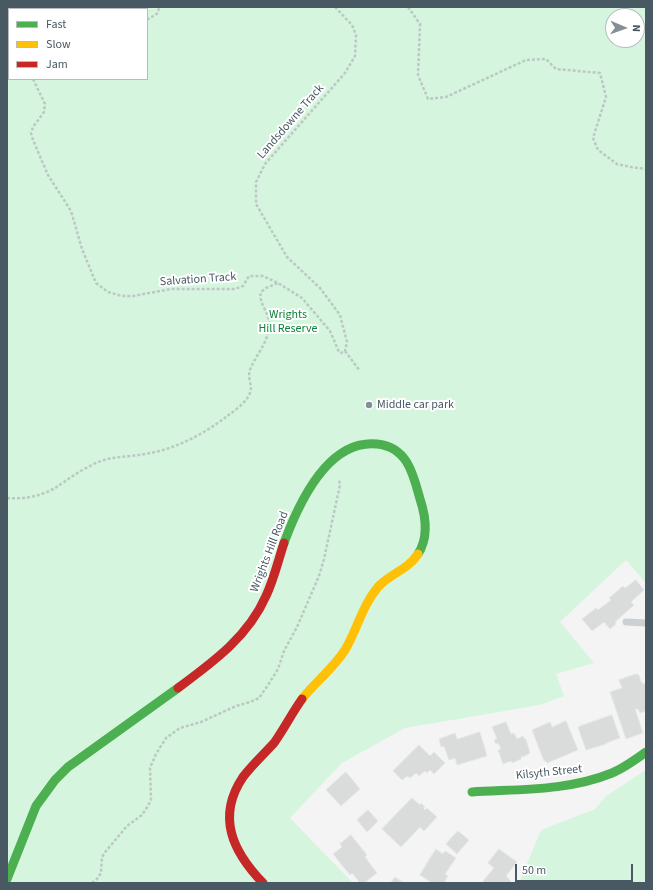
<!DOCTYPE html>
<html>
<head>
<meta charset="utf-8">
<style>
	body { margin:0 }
	#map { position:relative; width:653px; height:890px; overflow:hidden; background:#f4f4f4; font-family:"Source Sans 3",sans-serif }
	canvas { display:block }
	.frame { position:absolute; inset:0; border:8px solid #485963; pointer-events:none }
	.legend { position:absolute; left:8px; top:8px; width:140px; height:72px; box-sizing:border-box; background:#fff; border:1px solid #b6bdc1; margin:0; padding:5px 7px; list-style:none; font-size:12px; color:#485963 }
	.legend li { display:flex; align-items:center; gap:8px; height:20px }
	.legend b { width:20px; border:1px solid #b6bdc1 }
	.north { position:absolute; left:605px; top:8px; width:40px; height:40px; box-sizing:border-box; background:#fff; border:1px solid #b6bdc1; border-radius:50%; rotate:92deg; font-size:11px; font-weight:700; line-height:16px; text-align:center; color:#485963 }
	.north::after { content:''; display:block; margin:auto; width:14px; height:18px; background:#848f96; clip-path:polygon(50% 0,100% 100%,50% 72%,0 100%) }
	.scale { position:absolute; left:515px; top:864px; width:118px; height:18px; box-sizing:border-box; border:2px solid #485963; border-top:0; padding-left:5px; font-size:12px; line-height:14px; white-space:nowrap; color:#485963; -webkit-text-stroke:3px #fff; paint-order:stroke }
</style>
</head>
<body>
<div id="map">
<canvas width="653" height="890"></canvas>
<div class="frame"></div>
<ul class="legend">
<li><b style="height:5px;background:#4caf50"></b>Fast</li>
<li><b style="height:5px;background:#ffc107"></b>Slow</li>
<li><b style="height:5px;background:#c62828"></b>Jam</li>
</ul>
<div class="north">N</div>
<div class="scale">50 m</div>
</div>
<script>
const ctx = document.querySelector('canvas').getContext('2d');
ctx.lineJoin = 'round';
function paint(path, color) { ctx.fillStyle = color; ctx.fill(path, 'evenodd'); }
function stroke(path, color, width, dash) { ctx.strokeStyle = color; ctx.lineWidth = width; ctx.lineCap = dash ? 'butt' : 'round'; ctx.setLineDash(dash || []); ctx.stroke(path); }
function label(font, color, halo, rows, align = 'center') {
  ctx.font = font + ' "Source Sans 3",sans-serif'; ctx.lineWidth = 4; ctx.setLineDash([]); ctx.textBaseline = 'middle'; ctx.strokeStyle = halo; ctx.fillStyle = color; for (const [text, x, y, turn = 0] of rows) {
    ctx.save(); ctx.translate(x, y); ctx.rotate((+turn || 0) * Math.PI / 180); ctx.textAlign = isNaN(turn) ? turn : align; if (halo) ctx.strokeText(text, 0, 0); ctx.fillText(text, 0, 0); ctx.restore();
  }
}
paint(new Path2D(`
	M7 7H646V583L626 560 560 622 594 663 556 674 564 696 540 705 405 728 342 763 290 818 353 883H7ZM9 9H147V79H9ZM613 16H637V40H613Z
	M646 770V883H519L541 830 595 809 606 796Z`), '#d6f5df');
const building = new Path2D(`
	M636 580 644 590 631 602 634 605 615 622 616 624 610 629 604 622 592 631 582 619 596 608 598 610 611 600 609 598 623 586 625 588Z
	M636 674 639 675 641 682H642L643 684H645L646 687V711L640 713 638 709H635L643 733 626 739 610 692 622 688 619 680Z
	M612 715 620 738 606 743V744L586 750 578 727Z
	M566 721 578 750 547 763 546 761H544L532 730 550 722 552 727Z
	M506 722 511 734 514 733 517 739 523 736 525 739H526L530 753 523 757V756L521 757V759L512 763 511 761 503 764 498 750 501 749 498 743 496 744 494 740 497 739 492 727Z
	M480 732 487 756 457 765 455 758 449 760 444 746 441 747 439 739 455 733 457 739Z
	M419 745 430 756 434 752 445 763 434 774 430 770 427 773 425 771 419 776 416 773 410 778 407 776 402 780 393 771Z
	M346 772 360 789 341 806 326 790Z
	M412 798 420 805 421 803 425 807 423 808 425 810 427 808 437 817 424 831 420 827 401 847 382 829Z
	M368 810 378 821 367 832 357 820Z
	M458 831 469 840 457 854 446 844Z
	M351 835 367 855 365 857 377 873 364 883H360L352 873 350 875 333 854 342 847 340 844Z
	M436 849 443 854 445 851 456 858 445 874 448 876 444 883H432L420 875Z
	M499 849 517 862 506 876 511 881 509 883H485L483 881 494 868 488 863Z
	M395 877 404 883H391Z`);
paint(building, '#dadcdc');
stroke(building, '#e5e6e7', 1);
stroke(new Path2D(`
	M335 7 352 25 356 35 355 56 345 73 265 164 256 182V204L287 257 320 288 340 315 347 342 345 351
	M408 7 420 24 418 75 428 99 446 97 526 60 546 59 556 69 600 73 606 97 593 138 598 150 617 164 631 167 646 169
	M147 20 158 13 159 7
	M33 79 45 104 44 112 33 127 31 133 33 140 48 175 71 211 82 249 96 283 108 292 122 296H133L171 289H235L243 286 249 276H263L278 283 302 298 330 331 339 352 341 353 345 351
	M345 351 360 371
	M7 498C22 499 38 497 51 490 56 488 59 485 64 482 75 474 88 466 101 461 115 456 130 457 145 454 176 449 202 435 226 417 234 411 246 403 250 393 253 386 247 378 250 370 256 354 270 341 269 323 269 312 258 303 261 292L266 288 278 283
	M92 883 97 879 101 873 102 857 106 851 127 826 142 815 148 806 151 800 150 768 156 754 166 738 180 728 201 722 236 706 250 702 259 698 268 685 278 669 284 651 297 627 319 576 324 559 340 485 339 479`), '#bac9c3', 2.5, [3, 2]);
stroke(new Path2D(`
	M626 622 646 623`), '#cdd0d2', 7);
stroke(new Path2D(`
	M284 543C298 505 327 439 377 444 407 447 413 473 420 499 426 517 429 537 418 554
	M472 792C519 789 568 791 612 773 624 768 635 760 646 752
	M7 879 36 806 55 780 68 767 178 688`), '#4caf50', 9);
stroke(new Path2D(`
	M302 699C315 682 333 669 345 650 357 630 362 606 378 587 389 574 408 570 418 554`), '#ffc107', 9);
stroke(new Path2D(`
	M178 688C213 662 248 637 266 596 274 579 278 561 284 543
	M263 883C233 852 216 817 243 777 252 765 264 754 274 743 284 729 292 713 302 699`), '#c62828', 9);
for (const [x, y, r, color] of [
	[369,405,4,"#848f96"]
]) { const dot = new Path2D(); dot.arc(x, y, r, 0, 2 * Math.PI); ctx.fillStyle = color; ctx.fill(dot); stroke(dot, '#fff', 1.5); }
label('12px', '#485963', '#fff', [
	["Landsdowne Track",291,122,-49],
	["Salvation Track",198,280,-4],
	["Wrights Hill Road",270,552,-69],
	["Kilsyth Street",549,773,-6]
]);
label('12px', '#0c833a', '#fff', [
	["Wrights",288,315],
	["Hill Reserve",288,329]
]);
label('12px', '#485963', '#fff', [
	["Middle car park",377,405]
], 'left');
</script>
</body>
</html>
